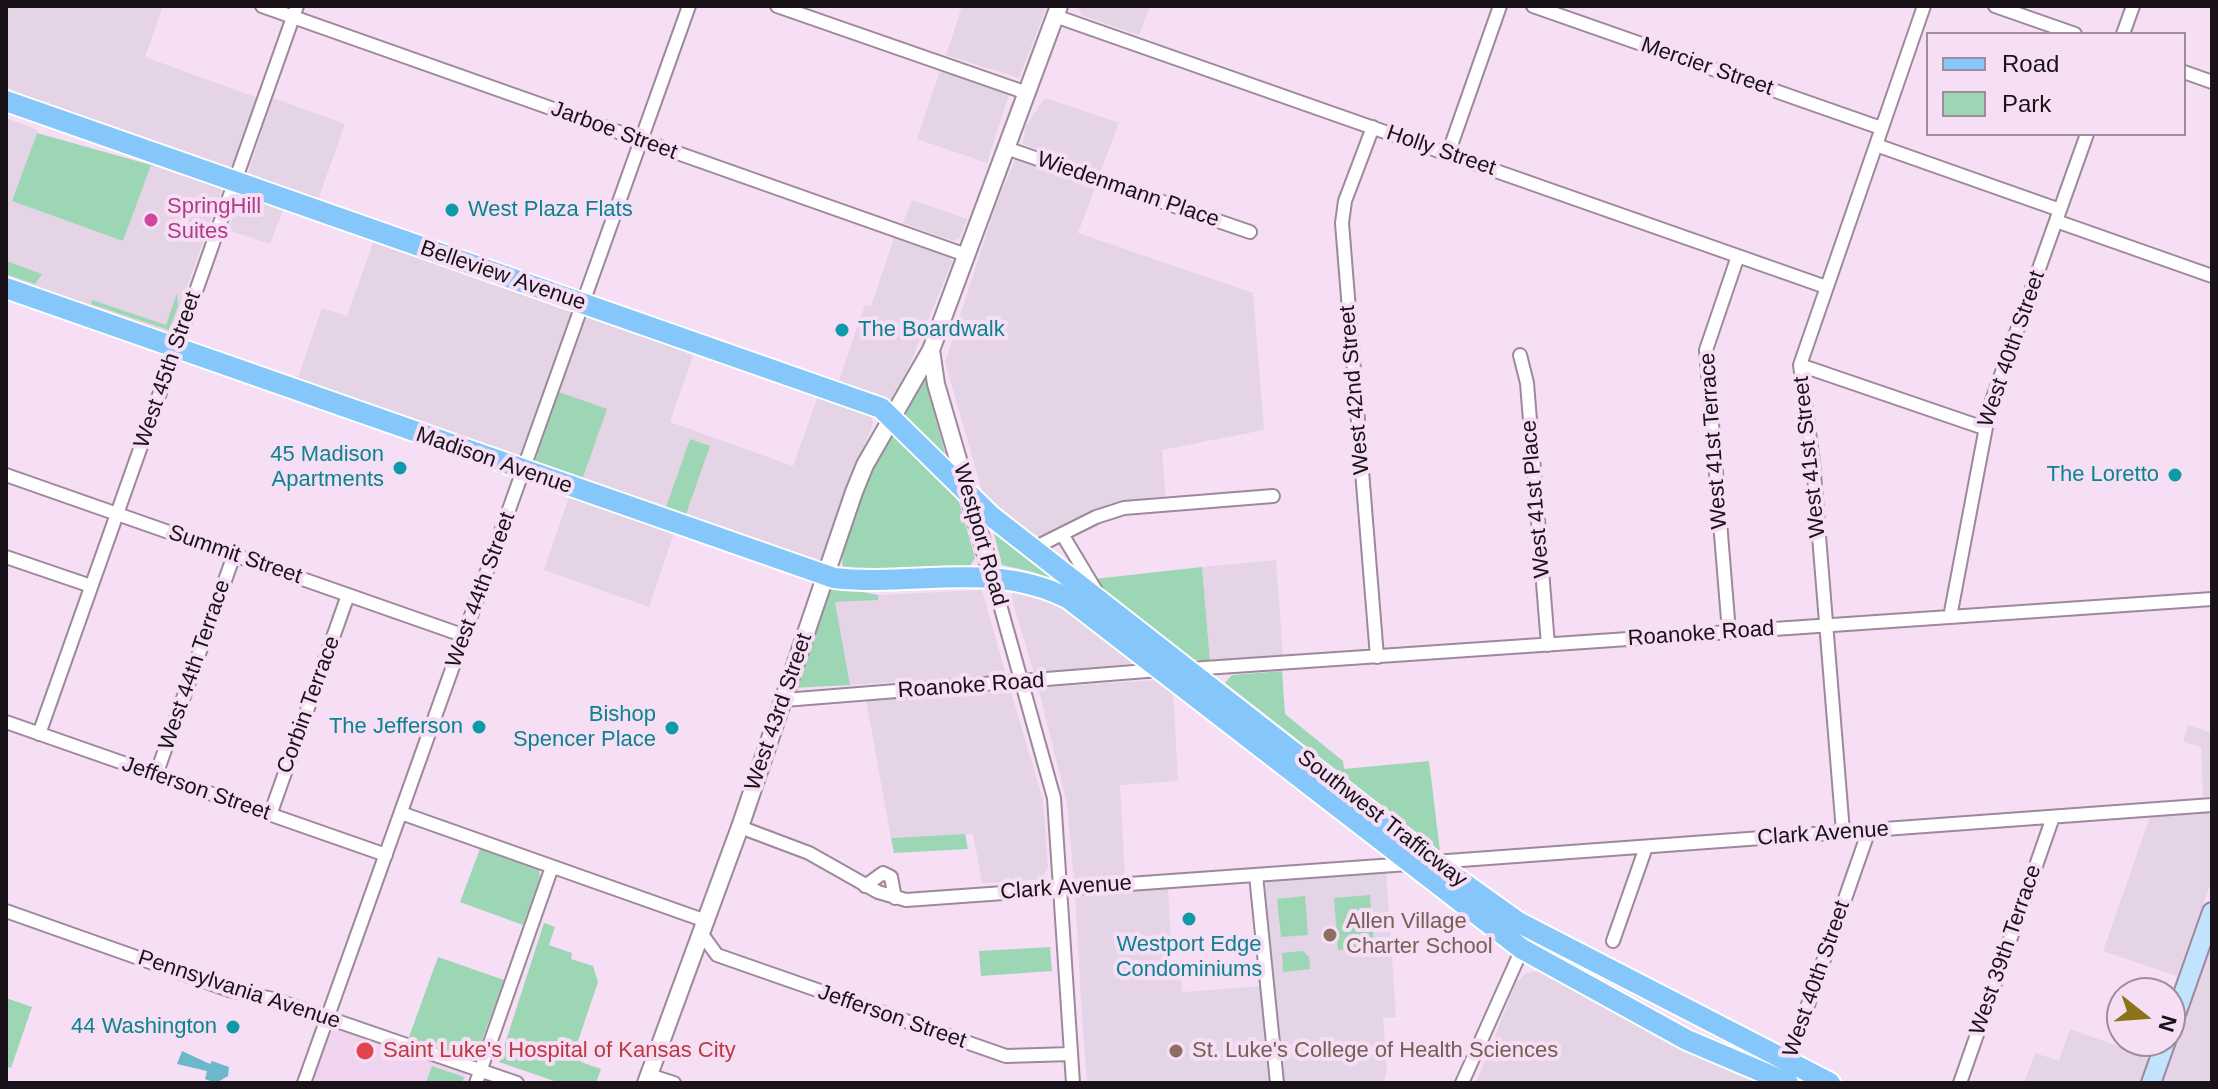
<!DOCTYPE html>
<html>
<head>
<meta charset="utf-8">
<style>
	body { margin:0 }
	#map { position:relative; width:2218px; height:1089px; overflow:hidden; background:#f6dff5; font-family:Helvetica,sans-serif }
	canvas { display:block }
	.frame { position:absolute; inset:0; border:8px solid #1a1219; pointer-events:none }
	.legend { position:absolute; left:1926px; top:32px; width:260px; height:104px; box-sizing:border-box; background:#f6dff5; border:2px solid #9e8d9d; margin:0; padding:10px 14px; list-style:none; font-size:24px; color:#1a1219 }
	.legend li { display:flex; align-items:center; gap:16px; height:40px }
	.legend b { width:40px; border:2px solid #9e8d9d }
	.north { position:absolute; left:2106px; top:977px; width:80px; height:80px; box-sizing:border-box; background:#f6dff5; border:2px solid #9e8d9d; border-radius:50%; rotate:107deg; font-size:22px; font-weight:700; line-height:32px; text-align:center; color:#1a1219 }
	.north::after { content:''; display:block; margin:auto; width:28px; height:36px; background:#8b7417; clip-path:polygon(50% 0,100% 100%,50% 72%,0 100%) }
</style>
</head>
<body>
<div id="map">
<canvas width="2218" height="1089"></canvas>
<div class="frame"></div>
<ul class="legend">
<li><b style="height:10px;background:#86c7fb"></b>Road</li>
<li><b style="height:22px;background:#9dd6b4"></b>Park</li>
</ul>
<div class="north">N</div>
</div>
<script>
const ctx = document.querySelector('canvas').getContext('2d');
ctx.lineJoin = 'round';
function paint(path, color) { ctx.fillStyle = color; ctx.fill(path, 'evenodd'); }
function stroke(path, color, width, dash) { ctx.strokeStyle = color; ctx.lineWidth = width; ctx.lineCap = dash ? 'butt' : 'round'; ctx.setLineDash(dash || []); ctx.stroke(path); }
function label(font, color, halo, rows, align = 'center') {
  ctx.font = font + ' Helvetica,sans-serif'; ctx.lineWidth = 8; ctx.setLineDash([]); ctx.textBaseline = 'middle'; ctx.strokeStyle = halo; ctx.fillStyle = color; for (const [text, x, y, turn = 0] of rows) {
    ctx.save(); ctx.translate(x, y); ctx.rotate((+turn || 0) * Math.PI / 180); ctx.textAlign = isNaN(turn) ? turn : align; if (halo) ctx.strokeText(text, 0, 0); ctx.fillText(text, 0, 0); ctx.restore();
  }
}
paint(new Path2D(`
	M6 6H163L145 57 258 98 235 165 229 169 19 96 6 85Z
	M962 6H1047L1019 78 946 55Z
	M1078 6H1150L1139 35 1081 15Z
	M941 68 1009 94 987 163 917 139Z
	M273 98 345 124 318 200 248 173Z
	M1045 98 1119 123 1100 173 1023 144 1025 127Z
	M6 118 38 130 13 201 123 241 151 163 222 189 170 334 6 279Z
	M1016 157 1097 183 1078 233 1253 293 1264 430 1162 450 1166 500 1111 506 1040 536 1028 533 982 491 945 362 996 205Z
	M242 196 283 210 270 244 228 230Z
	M912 200 967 219 960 238 953 241 903 223Z
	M895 235 949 254 952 262 895 400 885 401 838 383 865 305 871 306Z
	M374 240 572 311 519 458 297 380 322 308 347 316Z
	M587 316 694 353 670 422 793 466 818 396 871 415 873 423 821 565 582 480 559 392Z
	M570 494 675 531 649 607 544 570Z
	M1276 560 1283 655 1210 661 1202 567Z
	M982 590 1006 675 850 685 835 602 877 600 878 595Z
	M1014 590 1056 602 1132 660 1131 664 1034 673 1011 597Z
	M1158 680 1173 688 1178 781 1120 785 1125 877 1074 880 1067 804 1039 691 1048 687Z
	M1011 692 1043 800 1048 867 1042 877 1035 880 986 883 982 882 973 834 891 838 866 700Z
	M2188 725 2212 733V796L2203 797 2201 747 2183 742Z
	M2212 809V880L2177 976 2103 951 2151 814Z
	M1168 887 1172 961 1180 962 1182 992 1081 1000 1075 895Z
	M2212 939V1083H2161Z
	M1539 971 1545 973 1765 1083H1476L1516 983 1526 973Z
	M2070 1029 2149 1057 2140 1083H2024L2035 1053 2059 1061Z`), '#e4d4e6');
paint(new Path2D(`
	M336 1027 466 1072 467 1083H312L332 1029Z`), '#efd3ef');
paint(new Path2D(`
	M1386 870 1396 1017 1383 1018 1387 1072 1383 1083H1284L1276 1011 1263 1013 1270 1083H1087L1081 1000 1274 985 1265 881Z`), '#e3d4e7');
paint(new Path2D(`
	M37 133 151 165 123 241 12 201Z
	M6 261 42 274 35 284 6 274Z
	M177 293 178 306 169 330 91 304 92 300 166 325Z
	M922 378 926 380 946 457H941L905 416Z
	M559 392 607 409 582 480 534 464Z
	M893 433 912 448 959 502 975 558 970 566 868 572 843 567C837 544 877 452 893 433Z
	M690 439 710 446 685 517 665 510Z
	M999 532 1067 587 1033 572 1002 565 994 534Z
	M1202 567 1210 661 1190 659 1103 592 1094 579Z
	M842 588 878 595V600L835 602 850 685 795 688 826 595 833 588Z
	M1282 671 1285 714 1343 761 1344 769 1429 761 1440 851 1225 683 1232 675Z
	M965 834 968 849 894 853 891 838Z
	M481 846 539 869 540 877 523 925 460 902Z
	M1370 895 1374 947 1338 950 1334 898Z
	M1305 896 1308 935 1281 937 1277 899Z
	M544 923 555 927 549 945 572 953 571 959 593 966 598 982 577 1044 586 1048 581 1062 601 1069 596 1083H560L499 1062Z
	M1050 947 1052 971 981 976 979 951Z
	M1303 951 1309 957 1310 969 1283 972 1282 953Z
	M438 957 504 980 475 1059 409 1037Z
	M6 998 32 1007 11 1068 6 1066Z
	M432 1066 464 1077 462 1083H426Z`), '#9dd6b4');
paint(new Path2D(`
	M182 1051 210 1064 212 1061 229 1067 228 1076 216 1083 205 1079 207 1071 177 1064Z`), '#6bb8cd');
const minor = new Path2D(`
	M262 6 966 255
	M777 6 1027 93
	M1533 6 1881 128
	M1995 6 2075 34
	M1055 16 1826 287
	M2123 34 2133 6
	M2184 72 2212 82
	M1373 127 1345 201 1342 223 1377 657
	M1876 145 2060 210
	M1006 148 1250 232
	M1448 154 1500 6
	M2056 221 2212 276
	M1520 355 1527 383 1548 645
	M1800 365 1984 428
	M6 475 465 636
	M1062 534 1098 594
	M1034 548 1096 517 1124 508 1273 496
	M6 557 91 586
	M992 576 1054 798 1073 1083
	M1950 617 1990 406 2087 134
	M1729 632 1706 350 1738 256
	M1190 669 2212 599
	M784 700 1159 670
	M6 722 386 855
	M39 734 297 6
	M156 775 234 555
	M401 813 706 921
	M270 815 348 595
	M740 827 809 853 878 892 906 900 1408 864
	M1843 832 1813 462 1800 365 1924 6
	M1434 862 2212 805
	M1256 875 1277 1083
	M865 886 883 873 891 877 895 898
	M6 911 229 990 273 999 517 1083
	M701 933 717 955 1006 1056 1071 1054
	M1613 941 1646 847
	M1787 1065 1869 830
	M649 1075 674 1083
	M304 1083 689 6
	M476 1083 552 867
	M1462 1083 1522 949
	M1960 1083 2053 817`);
const tertiary = new Path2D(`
	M992 576 936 384 931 350 1059 6
	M646 1083 740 827 854 492 865 465 931 350`);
const secondary = new Path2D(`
	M2170 1031 2212 912
	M2151 1083 2166 1041`);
const primary = new Path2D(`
	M6 101 881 408 991 516 1434 862 1518 922 1830 1083
	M6 288 834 578C914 587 995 560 1069 599L1522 949 1687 1040 1788 1083`);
stroke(minor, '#9d889c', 16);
stroke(tertiary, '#9d889c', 20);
stroke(secondary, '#9d889c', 22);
stroke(primary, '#fff', 24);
stroke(minor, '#fff', 12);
stroke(tertiary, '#fff', 16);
stroke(secondary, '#c2e3fd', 18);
stroke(primary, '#86c7fb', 20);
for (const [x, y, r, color] of [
	[452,210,8,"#0f9aa8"],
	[151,220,8,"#d1479c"],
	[842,330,8,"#0f9aa8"],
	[400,468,8,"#0f9aa8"],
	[2175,475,8,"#0f9aa8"],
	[479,727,8,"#0f9aa8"],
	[672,728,8,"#0f9aa8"],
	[1189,919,8,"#0f9aa8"],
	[1330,935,8,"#8d6e63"],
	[233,1027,8,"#0f9aa8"],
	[365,1051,10,"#e0444e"],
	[1176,1051,8,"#8d6e63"]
]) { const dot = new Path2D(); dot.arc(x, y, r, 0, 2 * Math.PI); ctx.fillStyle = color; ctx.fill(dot); stroke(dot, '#f6dff5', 3); }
label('22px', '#1a1219', '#f6dff5', [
	["Mercier Street",1707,67,19],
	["Jarboe Street",614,131,20],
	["Holly Street",1441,151,19],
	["Wiedenmann Place",1128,190,19],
	["Belleview Avenue",503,276,19],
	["West 40th Street",2012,349,-71],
	["West 45th Street",168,370,-71],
	["West 42nd Street",1355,390,-95],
	["West 41st Terrace",1714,441,-94],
	["West 41st Street",1810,457,-96],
	["Madison Avenue",494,461,19],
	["West 41st Place",1536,499,-95],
	["Westport Road",980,535,74],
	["Summit Street",235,555,19],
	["West 44th Street",481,590,-70],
	["Roanoke Road",1701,634,-4],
	["West 44th Terrace",195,665,-71],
	["Roanoke Road",971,686,-4],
	["Corbin Terrace",309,705,-70],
	["West 43rd Street",779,712,-71],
	["Jefferson Street",196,789,19],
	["Southwest Trafficway",1382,819,38],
	["Clark Avenue",1823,834,-4],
	["Clark Avenue",1066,888,-4],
	["West 39th Terrace",2006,950,-71],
	["West 40th Street",1817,979,-71],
	["Pennsylvania Avenue",239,990,18],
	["Jefferson Street",892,1017,19]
]);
label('22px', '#b23c85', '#f6dff5', [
	["SpringHill",167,207],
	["Suites",167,232]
], 'left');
label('22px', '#0d838f', '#f6dff5', [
	["West Plaza Flats",468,210,"left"],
	["The Boardwalk",858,330,"left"],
	["45 Madison",384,455],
	["Apartments",384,480],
	["The Loretto",2159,475],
	["Bishop",656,715],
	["Spencer Place",656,740],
	["The Jefferson",463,727],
	["Westport Edge",1189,945,"center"],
	["Condominiums",1189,970,"center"],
	["44 Washington",217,1027]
], 'right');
label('22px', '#785e54', '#f6dff5', [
	["Allen Village",1346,922],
	["Charter School",1346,947],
	["St. Luke's College of Health Sciences",1192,1051]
], 'left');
label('22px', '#be3a42', '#f6dff5', [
	["Saint Luke's Hospital of Kansas City",383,1051]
], 'left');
</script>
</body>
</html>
